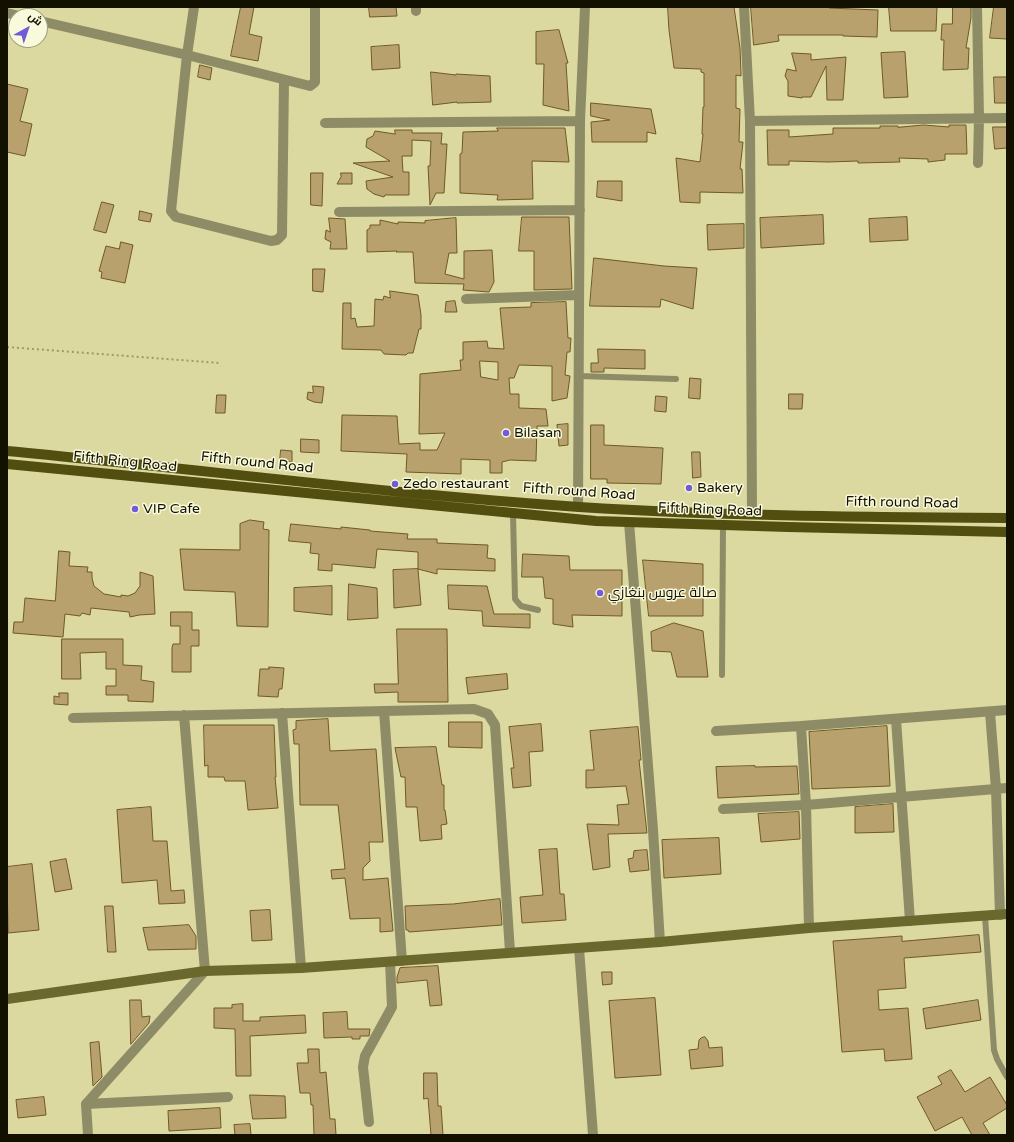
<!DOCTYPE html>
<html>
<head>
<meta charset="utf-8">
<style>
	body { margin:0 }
	#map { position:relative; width:1014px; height:1142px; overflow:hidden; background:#dbd9a0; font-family:"Varela Round",Cairo,sans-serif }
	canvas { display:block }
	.frame { position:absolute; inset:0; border:8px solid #121100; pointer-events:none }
	.north { position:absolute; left:8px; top:8px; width:40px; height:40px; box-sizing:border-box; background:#f9f9dc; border:1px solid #9d9c84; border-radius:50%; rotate:40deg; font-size:11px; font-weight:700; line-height:16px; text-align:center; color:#121100 }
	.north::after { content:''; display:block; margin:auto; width:14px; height:18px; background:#705cd6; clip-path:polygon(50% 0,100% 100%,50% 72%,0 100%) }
</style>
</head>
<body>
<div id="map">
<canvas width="1014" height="1142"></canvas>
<div class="frame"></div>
<div class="north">ش</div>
</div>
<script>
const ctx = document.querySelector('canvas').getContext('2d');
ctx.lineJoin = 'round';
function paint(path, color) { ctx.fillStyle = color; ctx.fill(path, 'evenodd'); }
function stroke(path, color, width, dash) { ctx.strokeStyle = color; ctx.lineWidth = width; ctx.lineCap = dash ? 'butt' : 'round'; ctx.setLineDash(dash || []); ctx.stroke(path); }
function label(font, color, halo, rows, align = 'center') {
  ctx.font = font + ' "Varela Round",Cairo,sans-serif'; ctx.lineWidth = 3; ctx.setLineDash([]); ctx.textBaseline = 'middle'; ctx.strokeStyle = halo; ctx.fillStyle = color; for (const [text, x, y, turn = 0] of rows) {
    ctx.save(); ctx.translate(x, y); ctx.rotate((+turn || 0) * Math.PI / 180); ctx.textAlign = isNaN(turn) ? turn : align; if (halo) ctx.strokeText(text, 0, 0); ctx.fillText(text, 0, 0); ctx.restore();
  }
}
const building = new Path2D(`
	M241 7H254L249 34 262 37 258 61 231 56Z
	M369 7H396L397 16 370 17Z
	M668 7H734L740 48 741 74V76L736 75V108L740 109 739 142H743L740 169H742L743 193 700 192V203L680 202 676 158 700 162 703 134H702L703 107H704V73L701 72V69L674 68 669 30Z
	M751 7H829V8L878 10 877 37 843 36V35H778L779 41 754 45Z
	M889 7H937L936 31H891Z
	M953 7H971V18L966 48H969L968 69 943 70 944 40H941L942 24H952Z
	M994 7H1007V39L990 38Z
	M559 30 568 63H566L569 111 543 105 544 64H536V32Z
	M399 45 400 68 372 70 371 47Z
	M905 52 908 97 884 98 881 53Z
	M792 53 811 54V60L846 57 843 100H827L826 66 811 97H802V98L788 96V81L785 76 787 69 796 71Z
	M200 65 212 68 210 80 198 77Z
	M431 72 456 75V74L490 76 491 102 457 103V102L433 105Z
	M994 77H1007V103H995Z
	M7 84 28 89 20 121 32 124 25 156 7 152Z
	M591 103 651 109 656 134 647 132V142H592L591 122 610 120 591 116Z
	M924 125 949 127V125H966L967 154H945V160L928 162V159L899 158 900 162 858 163V161L828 162 789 161V165H768L767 130H789V137L833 134V128H880V126H898V127Z
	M993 127H1007V148L995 149Z
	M497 128H565L569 162 532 161 533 199 497 200 498 195 460 193V154L462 153 463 132 498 131Z
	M395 130H412V133H442L441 144H447L444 193H436L430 205 428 166H430L431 141 412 140V156H402L403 172H409V195H385L384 197 374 194 367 189 366 181 393 177 353 163 390 161 366 147 367 139 373 136 375 131 395 134Z
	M311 173H323L322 206 311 205Z
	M341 173H352V184H337L341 177Z
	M598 181H622V201L597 197Z
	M102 202 114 205 106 233 94 230Z
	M140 211 152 214 150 222 139 220Z
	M823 215 824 244 761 248 760 218Z
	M522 217H569L572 289 534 290V251H519Z
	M907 217 908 240 870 242 869 219Z
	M329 218 345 219 347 249H330L331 242 325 239 326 230 330 232Z
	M456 218 457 253H449L445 274 464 279V251L492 250 494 282 489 292 463 290 464 284 415 283 413 252H396L397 251 367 252V230L370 228V225H380V220L398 224V222L425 223V221Z
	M744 224V248L708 250 707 225Z
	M121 242 133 245 125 283 101 278 102 272 99 271 106 246 119 249Z
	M594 258 664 266 697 268 693 309 661 299 660 307 590 306Z
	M313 269H325L323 292 313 291Z
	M390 291 418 295 421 315V329H419L413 353H408L406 355 384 354 381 350 342 349 343 303H351V319L355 318 357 327 374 326 375 299 383 300 384 296 390 298Z
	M455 301 457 312H445L446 302Z
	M566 302 568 338H571L570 352H567L565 375 570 376 567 398 552 401V366L519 365 514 378H509L510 394H519V408L546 409 548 426H537L536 461 510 460 502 462V473H490V460L461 459V474L406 472 407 454 341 451 342 415 397 416 399 444 420 443V450H437L445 433 419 434 420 374 461 370 460 360H463V342L487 341 488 348 504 349 500 308 531 307V303ZM480 361 498 362V380L481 377Z
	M598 349 645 350V369L604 368V372H591V363H598Z
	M690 378 701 379 700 399 689 398Z
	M313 386 324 387 322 403 314 402 307 399 308 392 313 393Z
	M789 394H803L802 409H789Z
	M217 395H226L225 413H216Z
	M656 396 667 397 666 412 655 411Z
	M568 424V445L559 446 557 425Z
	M591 425H604V445L663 448 661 484 607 483V479H591Z
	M301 439 319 440V453L301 452Z
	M281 450 292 451V462L280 461Z
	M692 452H700L701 477 693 478Z
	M250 520 264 522 263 529 269 530 268 627 237 626 235 592 184 590 180 549 240 550V524Z
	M291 524 341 529V527L370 530V531L408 534 407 539H437V543L488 545 487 558 495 559V571L437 569V574L418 569V552L377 549 375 568 332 564V571L318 570 319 554 310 553 311 543 289 541Z
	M59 551 70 552 69 566 88 567 87 572H92V578L94 586 104 594 121 597V595L128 596 135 593 140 586V572L153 576 155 614 139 615 130 617 129 612 91 608 90 615 82 613 80 616 65 614 63 637 13 633 14 622H23L25 598 55 601Z
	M523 554 569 556 570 570H622V616L572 615 573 627 553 624V599L545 598 543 577H522Z
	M643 560 703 564V616H649Z
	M418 569 421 605 394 608 393 570Z
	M349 584 377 588 378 618 348 620Z
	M448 585 487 586 494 614H530V628L483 626 482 611 449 609Z
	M332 586V615L294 611V588Z
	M171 612H192V630H199V646H191V672H172V648L173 644H180V626H171Z
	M674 623 703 631 708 677H677L671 652 652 651 651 632Z
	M397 629H447L448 702H398V692L375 693 374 684H398Z
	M62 639H123V665L142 666 141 680 154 682 153 702 128 701V695H106V686H116V669H106V652L80 653 81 679H62Z
	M269 667 284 668 282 689H279L278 697 258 696 260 669H269Z
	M507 674 508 689 468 694 466 678Z
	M59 693H68V705L54 704V696L59 697Z
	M328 719 330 751 376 749 383 842H369L370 861 363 868V880L388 878 393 931 380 932V918L350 919 345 878 332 879 331 870 345 869 338 805H300L299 744H294L293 730 296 729V721Z
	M449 722H482V748L449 747Z
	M541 724 543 751 529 752 531 786 513 788 511 768H514L509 727Z
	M204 725H274L276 777H275L278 808 248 810 245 781H225L224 777H208V765L205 766Z
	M887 726 890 786 812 789 809 732Z
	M638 727 641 760H639L647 833 608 834 610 867 593 870 587 824 619 825 617 805 629 804 626 786 586 788V770H594L590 731Z
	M436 747 442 785H444V810H445L447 824 441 825 442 839 420 841 417 807H406L405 777H401L395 748Z
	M755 766V767L797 766 799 794 718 798 716 767Z
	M893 804 894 832 855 833V807Z
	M151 807 153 841H167L171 891 184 890 185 903 159 904 157 880 122 883 117 810Z
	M799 812 800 839 761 842 758 814Z
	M719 838 721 874 664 878 662 840Z
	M557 849 560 894H564L566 920 522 923 520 897 543 895 539 850Z
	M647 850 649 870 630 872 628 859 633 858 634 851Z
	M66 859 72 889 55 892 50 862Z
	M32 864 39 930 8 933 7 867Z
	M500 899 502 925 409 932 408 930H406L405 906 453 904Z
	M105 906H113L116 952H108Z
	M270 910 272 940 252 941 250 911Z
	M189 925 196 936V949L148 950 143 928Z
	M979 935 981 952 904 958 906 988 878 990 879 1010 908 1008 912 1059 885 1061 884 1049 842 1052 833 941 902 936V941Z
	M438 966 442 1005 430 1006 427 980 397 983V977L400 968Z
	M602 972H612V984L603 985Z
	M655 998 661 1075 615 1078 609 1001Z
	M130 1000H141L142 1017 150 1016 149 1023 131 1044Z
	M978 1000 981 1020 926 1029 923 1009Z
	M243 1004V1021H260V1017L305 1015 306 1033 250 1036 251 1076H236L235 1029 214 1028V1008H232V1005Z
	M347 1012 348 1029H370L369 1036H360V1039H352V1037L324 1038 323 1013Z
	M705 1037 708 1041 709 1048 722 1047 723 1066 691 1069 689 1050 698 1049 699 1040 701 1038Z
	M99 1042 102 1077 93 1086 90 1043Z
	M308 1049H319L320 1073 326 1072 330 1119H335L336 1135H314L313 1105H311L310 1093H300L297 1063H308Z
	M951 1070 965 1092 990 1077 1007 1105V1108L983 1123 990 1135H972L962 1117 935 1131 917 1097 942 1084 938 1077Z
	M424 1073H437L438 1106H441L443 1135H431L428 1098 424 1099Z
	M250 1095 285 1096 286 1118 253 1119Z
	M44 1097 46 1115 18 1118 16 1100Z
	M220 1108 221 1128 169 1131 168 1111Z
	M250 1124 251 1135H235L234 1125Z`);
paint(building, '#b8a16c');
stroke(building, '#6f5926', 1);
stroke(new Path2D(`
	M7 347 220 363`), '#9b996d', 2, [2, 3]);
stroke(new Path2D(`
	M579 376 676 379
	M513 514 515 599 521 606 538 610
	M722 675 723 525
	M985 916 994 1050 997 1059 1007 1077`), '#8d8c66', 6);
stroke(new Path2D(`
	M194 7 187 55 171 211 176 217 271 241 277 240 282 235 284 80
	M416 7V11
	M744 7 750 121 752 513
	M977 7 979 118 978 163
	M7 13 19 16
	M40 21 187 55 310 86 315 82V7
	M750 121 1007 118
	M325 123 580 121
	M339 212 580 210
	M466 299 579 295
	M578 507 580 121 585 7
	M629 522 653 830 660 942
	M384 711 402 961
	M990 712 996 789 1000 915
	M282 713 301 968
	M184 715 205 971
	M73 718 474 709 488 714 495 725 510 952
	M896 719 910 921
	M801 726 806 805 809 928
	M716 731 801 726 1007 710
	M723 809 806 805 1007 788
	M579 948 593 1135
	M86 1104 228 1097
	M369 1122 363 1067 365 1056 392 1007 390 962`), '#8d8c66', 10);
stroke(new Path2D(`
	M88 1135 86 1104 205 971`), '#8d8c66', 10);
stroke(new Path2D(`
	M7 999 205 971 301 968 660 942 809 928 1007 914`), '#6b682d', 10);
stroke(new Path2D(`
	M7 451C198 469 388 494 579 507 721 516 864 517 1007 518
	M7 464 596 521 788 527 1007 532`), '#524e0f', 10);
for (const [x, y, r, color] of [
	[506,433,4,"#705cd6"],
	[395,484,4,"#705cd6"],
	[689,488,4,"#705cd6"],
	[135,509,4,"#705cd6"],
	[600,593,4,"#705cd6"]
]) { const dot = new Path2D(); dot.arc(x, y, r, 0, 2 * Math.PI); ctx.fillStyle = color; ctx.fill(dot); stroke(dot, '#f9f9dc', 1.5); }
label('14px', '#121100', '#f9f9dc', [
	["Bilasan",514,433],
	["Zedo restaurant",403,484],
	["Bakery",697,488],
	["VIP Cafe",143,509],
	["صالة عروس بنغازي",608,593]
], 'left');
label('14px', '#121100', '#f9f9dc', [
	["Fifth Ring Road",125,462,6],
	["Fifth round Road",257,463,6],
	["Fifth round Road",579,492,4],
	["Fifth round Road",902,503,1],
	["Fifth Ring Road",710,510,2]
]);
</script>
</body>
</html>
